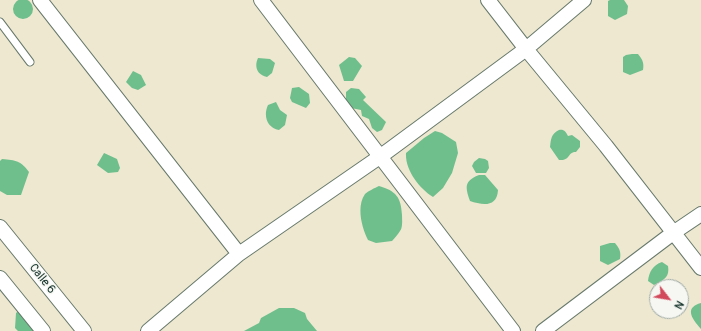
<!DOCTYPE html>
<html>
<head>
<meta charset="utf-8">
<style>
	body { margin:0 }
	#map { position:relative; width:701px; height:331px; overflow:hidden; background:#eee8d1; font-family:Pangolin,sans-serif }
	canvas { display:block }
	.north { position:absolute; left:649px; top:279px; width:40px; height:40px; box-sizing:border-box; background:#f6f6f2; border:1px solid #a0aca6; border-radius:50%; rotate:121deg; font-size:11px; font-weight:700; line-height:16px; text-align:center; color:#1f3d34 }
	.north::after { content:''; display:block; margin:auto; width:14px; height:18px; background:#d1495b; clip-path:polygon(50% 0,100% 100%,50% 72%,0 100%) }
</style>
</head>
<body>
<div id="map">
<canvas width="701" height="331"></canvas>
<div class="north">N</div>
</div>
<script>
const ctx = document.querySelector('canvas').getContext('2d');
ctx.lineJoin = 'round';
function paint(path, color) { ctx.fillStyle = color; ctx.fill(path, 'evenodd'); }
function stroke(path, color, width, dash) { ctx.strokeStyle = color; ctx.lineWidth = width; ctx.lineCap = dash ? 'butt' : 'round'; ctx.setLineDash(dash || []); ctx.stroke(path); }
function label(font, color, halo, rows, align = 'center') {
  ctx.font = font + ' Pangolin,sans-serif'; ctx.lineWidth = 3; ctx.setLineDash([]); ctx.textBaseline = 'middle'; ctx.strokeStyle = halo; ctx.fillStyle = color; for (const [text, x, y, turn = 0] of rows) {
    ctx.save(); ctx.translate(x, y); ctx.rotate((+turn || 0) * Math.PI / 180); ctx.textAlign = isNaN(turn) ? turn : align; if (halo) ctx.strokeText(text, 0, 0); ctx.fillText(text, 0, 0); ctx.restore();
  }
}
paint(new Path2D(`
	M13 9a10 10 0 1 1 20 0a10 10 0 1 1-20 0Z
	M610 0H624L628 6 627 14 615 20 608 16V1Z
	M632 54H638C643 60 644 63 643 70L630 75 623 72V57L626 55Z
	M349 57 355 58 362 66 353 81H344L339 65Z
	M258 58 270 59 275 63 272 73 267 77C257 75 254 67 258 58Z
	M133 71 141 75 146 85 138 90 132 88 126 82Z
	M299 87 309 94 310 103 306 108 292 102 290 98 292 88Z
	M351 88 359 89 366 97 363 100 386 122 382 130 377 132 372 128 369 119 362 116 361 110 351 108 346 101V92Z
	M276 102 280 110 287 115 285 125 279 130C267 128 263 116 268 105Z
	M559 130C564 129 566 132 568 136L572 135 580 141V147L576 152C567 152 571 161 559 160L550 147C551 139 551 134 559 130Z
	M435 131 442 133 456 142 458 153 452 173 443 188 433 197C419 188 405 170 406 153L424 138Z
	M104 153 117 159 120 168 118 172 108 173 97 165Z
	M479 158 485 159 488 161 489 168 486 173H476L472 166 474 162Z
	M2 159C16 160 21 161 29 172L21 195H7L0 191V161Z
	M479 175H485L498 190C497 208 482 205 470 201 465 187 464 181 479 175Z
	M379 186C396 191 401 197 402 215 402 220 403 227 400 231 398 234 395 238 392 241L376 243 368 240C362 228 356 207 365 194 368 191 375 188 379 186Z
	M610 243H615C620 249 621 252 620 259L608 265 600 261V246Z
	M662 262 668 266C670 278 663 280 654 285L648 281C649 272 653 265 662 262Z
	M701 303V329C693 320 683 308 701 303Z
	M279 308H294L305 313 307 319 317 331H244L259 323 261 318Z
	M21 309 36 331H18L15 328 16 313Z`), '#6ebf8c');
const lane = new Path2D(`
	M0 22 30 62`);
const street = new Path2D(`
	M40 0 239 254
	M261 0 513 331
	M488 0 526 49 606 146 701 268
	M0 227 84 331
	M0 278 43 331
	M148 331 239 254 381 156 526 49 584 0
	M543 331 673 233 701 214`);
stroke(lane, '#67796b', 9);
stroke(street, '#67796b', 16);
stroke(lane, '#fff', 7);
stroke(street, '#fff', 14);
label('12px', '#1f3d34', '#f6f6f2', [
	["Calle 6",42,279,51]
]);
</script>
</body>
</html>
